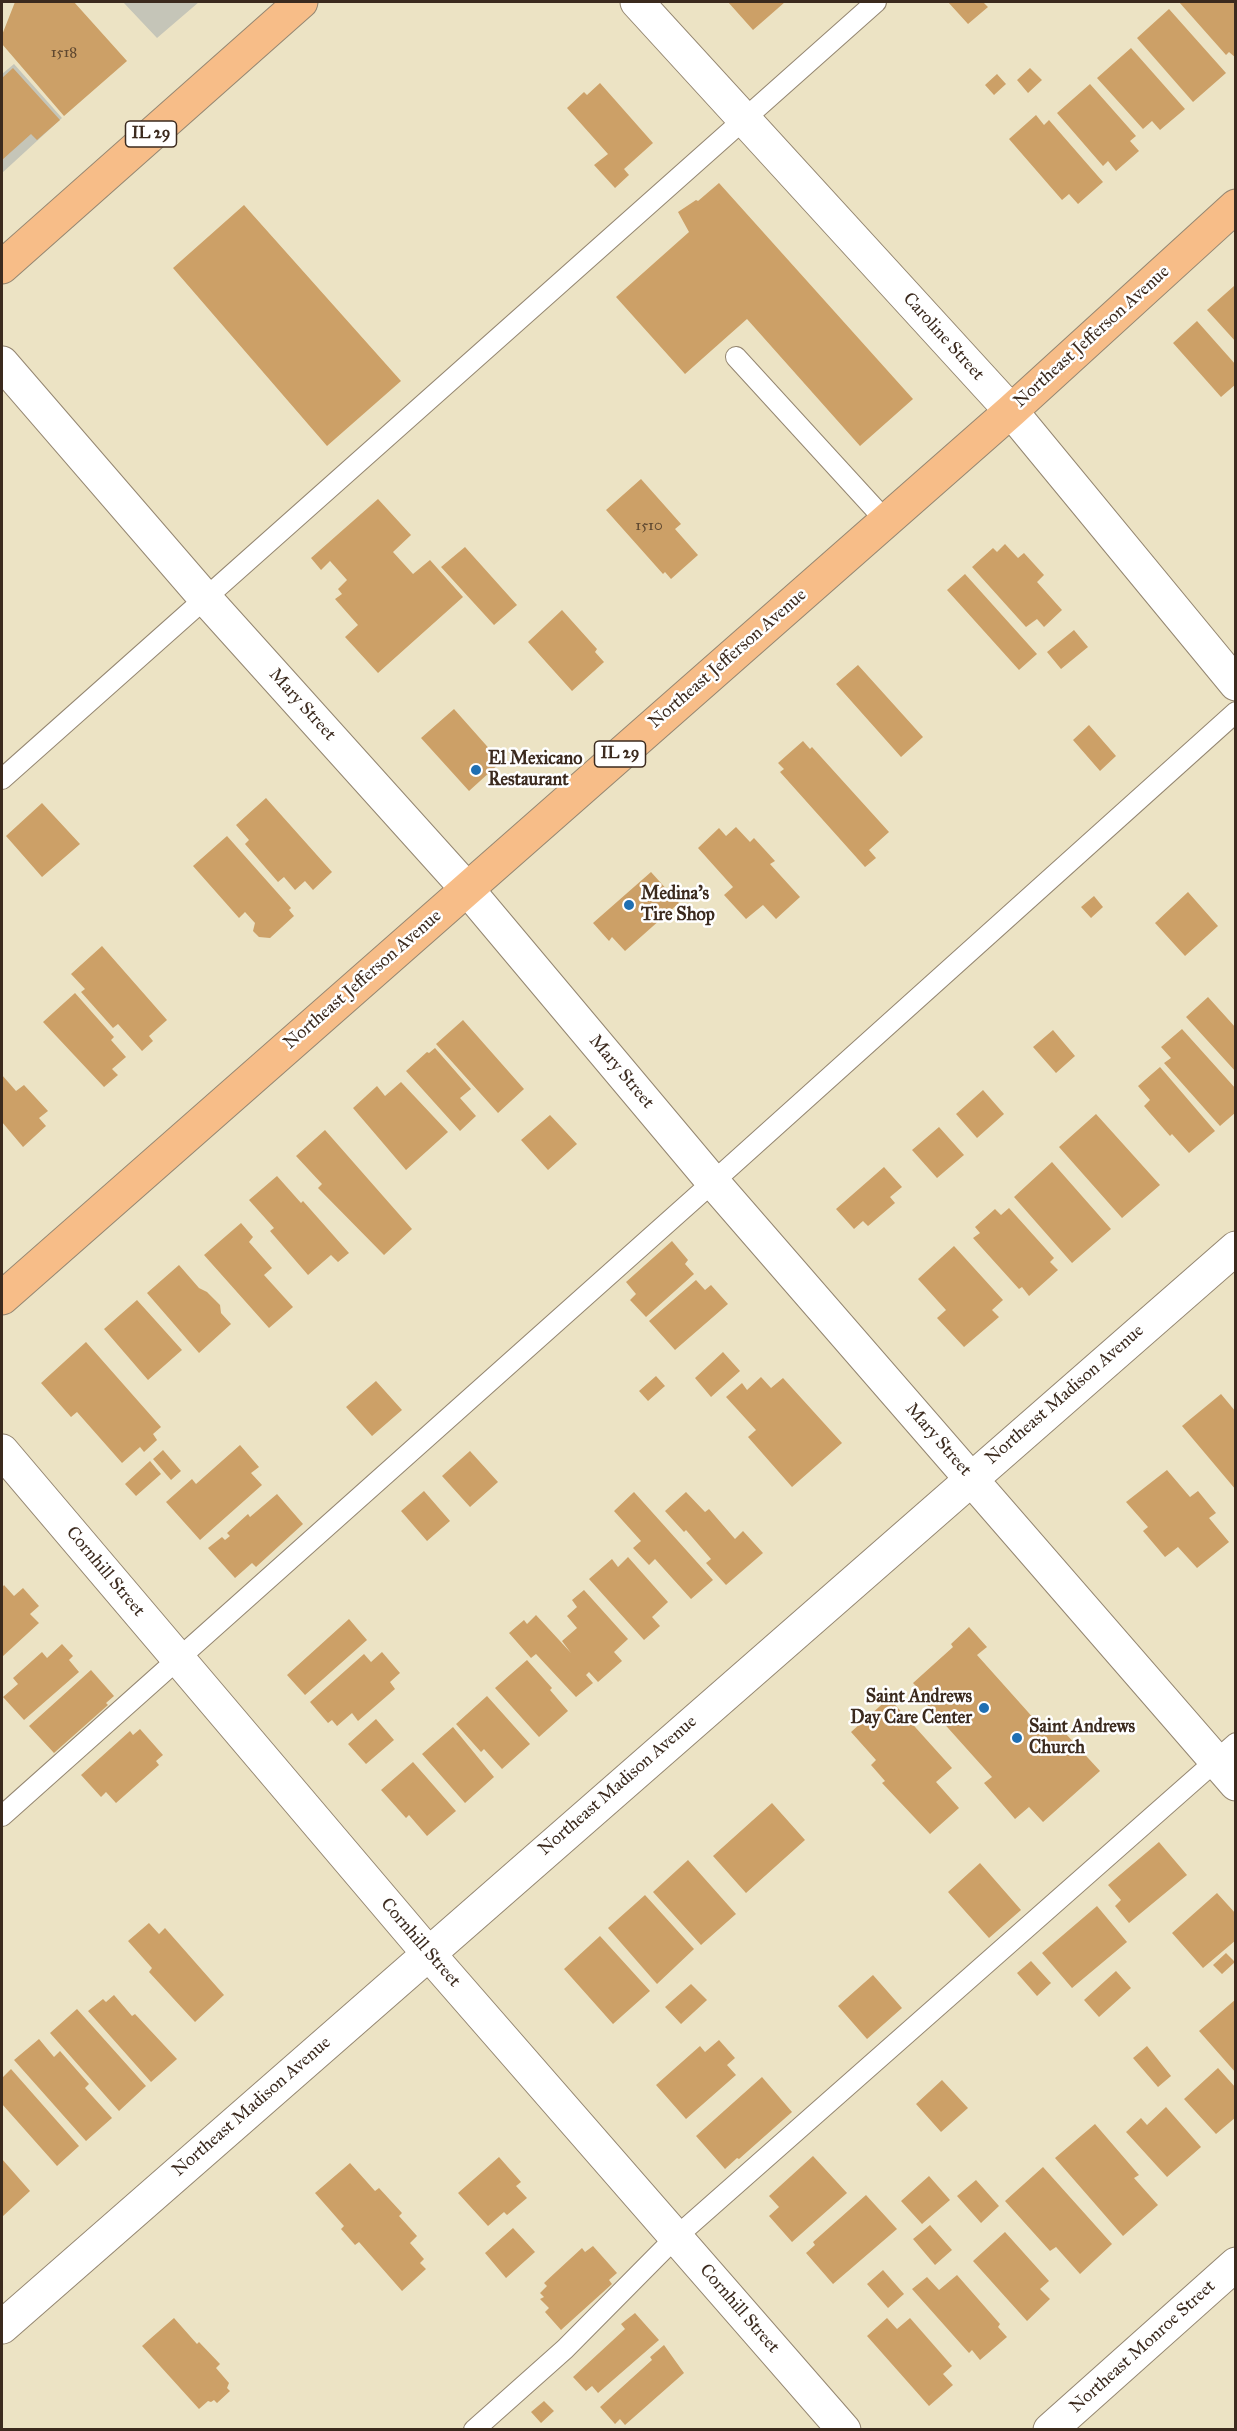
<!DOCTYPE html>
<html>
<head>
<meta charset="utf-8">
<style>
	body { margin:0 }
	#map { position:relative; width:1237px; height:2431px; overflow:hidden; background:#ece3c4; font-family:"IM FELL Great Primer",serif }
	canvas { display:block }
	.frame { position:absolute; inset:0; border:3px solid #3b2a1e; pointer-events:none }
</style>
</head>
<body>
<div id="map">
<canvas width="1237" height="2431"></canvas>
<div class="frame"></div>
</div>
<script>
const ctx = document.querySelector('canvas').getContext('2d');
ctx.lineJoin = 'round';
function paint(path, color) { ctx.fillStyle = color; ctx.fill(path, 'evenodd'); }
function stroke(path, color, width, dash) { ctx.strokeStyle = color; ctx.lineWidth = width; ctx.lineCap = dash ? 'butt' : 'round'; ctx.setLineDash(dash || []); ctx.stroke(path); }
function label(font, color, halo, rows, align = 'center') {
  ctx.font = font + ' "IM FELL Great Primer",serif'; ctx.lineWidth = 5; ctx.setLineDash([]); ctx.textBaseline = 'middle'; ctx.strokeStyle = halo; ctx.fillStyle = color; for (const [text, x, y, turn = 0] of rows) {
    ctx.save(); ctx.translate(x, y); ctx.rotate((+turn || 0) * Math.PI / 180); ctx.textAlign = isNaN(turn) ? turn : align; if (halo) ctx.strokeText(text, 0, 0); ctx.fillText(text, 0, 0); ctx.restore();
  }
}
paint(new Path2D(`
	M123 2H199L157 38Z
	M14 64 62 118 2 173V74Z`), '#c5c5b8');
paint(new Path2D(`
	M15 2H74L127 61 64 116 2 44V35Z
	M728 2H785L753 30Z
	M948 2H983L988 7 968 24Z
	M1179 2H1236V58L1229 52 1226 55Z
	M1169 9 1226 73 1193 102 1137 38Z
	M1131 48 1185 109 1160 130 1152 121 1143 129 1097 78Z
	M13 68 60 120 37 140 31 134 2 160V78Z
	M1030 68 1042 80 1028 93 1017 80Z
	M997 74 1006 84 994 95 985 85Z
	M600 83 653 143 624 169 629 175 615 188 594 165 608 154 567 108 584 92 587 95Z
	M1090 84 1136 136 1130 141 1139 151 1116 171 1108 161 1103 166 1057 113Z
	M1036 115 1044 125 1049 120 1103 182 1078 204 1069 194 1062 200 1009 139Z
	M719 183 913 399 860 446 747 319 685 374 616 297 689 232 678 212 696 200 698 201Z
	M244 205 401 381 327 446 173 268Z
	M1234 286 1236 287V342L1207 310Z
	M1197 321 1236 365V384L1221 397 1173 343Z
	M641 479 681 524 675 529 698 555 671 579 665 572 663 574 606 510Z
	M378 499 411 535 393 552 413 574 430 560 463 597 378 673 345 637 358 625 335 599 342 594 338 589 347 580 330 561 321 570 311 558Z
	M1005 544 1018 558 1024 553 1044 575 1037 582 1062 610 1044 627 1037 619 1026 627 972 567 993 548 997 552Z
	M465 547 517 605 494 625 441 567Z
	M965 574 1037 654 1019 670 947 590Z
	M562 610 597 649 595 652 604 662 572 691 528 642Z
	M1074 630 1088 647 1061 669 1047 652Z
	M858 665 923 737 901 757 836 684Z
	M454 709 501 762 469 791 421 738Z
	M1089 725 1116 756 1100 771 1073 740Z
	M803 741 810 749 812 747 889 832 869 850 876 858 865 867 780 772 784 769 778 763Z
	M266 798 332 872 313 890 305 881 295 890 284 877 278 882 245 844 249 840 236 825Z
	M42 803 80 844 42 877 6 836Z
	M736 827 750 842 754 838 775 861 770 864 800 897 776 919 763 905 746 919 724 895 733 887 698 848 719 828 726 836Z
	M227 836 291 908 289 910 294 916 270 938 259 937 253 931 255 923 245 912 239 918 193 866Z
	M651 872 679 903 625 951 612 937 609 941 593 923Z
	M1188 892 1218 926 1185 956 1155 923Z
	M1094 896 1103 907 1091 918 1081 907Z
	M102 946 167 1020 149 1036 153 1041 142 1051 118 1024 113 1028 81 992 85 989 71 974Z
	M75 993 114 1037 111 1040 126 1057 112 1069 118 1075 104 1087 43 1022Z
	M1208 997 1236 1028V1072L1186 1017Z
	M463 1020 524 1089 498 1113 436 1044Z
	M1182 1029 1236 1089V1112L1220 1126 1164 1063 1171 1058 1161 1047Z
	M1053 1030 1075 1056 1056 1073 1033 1047Z
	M435 1048 471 1089 460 1098 476 1116 460 1131 406 1071 427 1052 429 1053Z
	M1160 1067 1215 1131 1189 1153 1172 1134 1170 1136 1144 1106 1150 1100 1138 1086Z
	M2 1075 16 1091 24 1085 48 1111 39 1118 46 1126 23 1147 2 1122Z
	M401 1082 448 1132 406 1170 353 1108 377 1086 385 1096Z
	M983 1090 1004 1114 977 1138 956 1114Z
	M1096 1114 1160 1185 1122 1218 1059 1147Z
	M550 1115 577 1144 548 1170 521 1140Z
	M939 1127 964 1155 937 1178 912 1150Z
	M325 1130 412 1229 384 1255 318 1188 322 1184 296 1156Z
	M1052 1162 1111 1229 1072 1263 1014 1197Z
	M884 1167 902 1187 890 1197 895 1203 868 1226 863 1221 854 1229 836 1209Z
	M277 1176 301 1203 303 1201 349 1253 338 1262 331 1255 308 1275 270 1231 274 1228 249 1200Z
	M1009 1208 1054 1258 1050 1262 1058 1270 1029 1296 1022 1287 1019 1289 973 1238 980 1233 975 1227 995 1209 1001 1215Z
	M241 1223 253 1237 249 1242 272 1268 264 1275 293 1307 269 1328 204 1255Z
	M672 1241 688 1260 685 1264 694 1274 646 1317 630 1300 636 1294 626 1282Z
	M954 1246 1003 1300 992 1310 999 1317 964 1347 937 1318 946 1310 918 1279Z
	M179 1265 199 1288 207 1292 220 1305 221 1313 231 1324 199 1353 147 1293Z
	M696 1280 705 1290 711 1285 728 1304 675 1350 649 1321Z
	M137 1300 182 1350 148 1380 104 1329Z
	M86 1342 161 1427 153 1434 157 1440 144 1452 140 1447 122 1463 77 1412 71 1417 41 1383Z
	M723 1352 740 1371 711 1397 695 1378Z
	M656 1376 665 1386 648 1401 639 1391Z
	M761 1377 771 1388 783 1378 842 1443 792 1487 748 1437 756 1430 726 1397 742 1383 747 1390Z
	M376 1381 402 1410 372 1436 346 1407Z
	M1221 1394 1236 1412V1490L1182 1426Z
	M240 1445 259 1467 251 1473 262 1485 200 1540 166 1502 192 1479 196 1484Z
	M163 1450 181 1471 171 1480 153 1459Z
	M470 1451 498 1482 470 1507 442 1476Z
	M150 1461 161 1474 136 1496 125 1484Z
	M1167 1470 1190 1497 1198 1491 1216 1513 1209 1518 1229 1542 1197 1568 1178 1547 1165 1557 1143 1531 1148 1527 1126 1502Z
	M424 1491 450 1521 427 1541 401 1511Z
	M634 1492 713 1580 691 1599 655 1559 649 1565 633 1548 641 1541 614 1511Z
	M686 1492 705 1512 709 1509 735 1539 743 1531 763 1553 726 1585 706 1563 711 1559 686 1530 684 1532 665 1511Z
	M277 1494 303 1524 256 1567 252 1563 235 1578 208 1548 222 1537 225 1540 230 1536 227 1533 248 1514 250 1517Z
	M628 1557 668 1602 652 1617 660 1626 644 1640 589 1579 612 1559 618 1567Z
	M4 1585 14 1596 23 1588 39 1606 30 1614 39 1623 2 1657V1588Z
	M584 1590 628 1639 614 1652 622 1661 598 1682 589 1672 586 1675 593 1683 576 1697 536 1654 531 1658 509 1633 524 1620 527 1624 536 1615 571 1653 562 1641 577 1628 567 1616 577 1607 572 1600Z
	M349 1619 367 1640 305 1695 287 1675Z
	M969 1627 987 1647 977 1655 1045 1731 1055 1722 1100 1771 1043 1822 1029 1807 1015 1819 984 1783 992 1777 922 1699 925 1696 913 1683 953 1647 951 1644Z
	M62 1644 73 1656 69 1660 79 1672 24 1720 3 1697 18 1684 13 1678 42 1652 47 1658Z
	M382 1652 400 1673 390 1682 395 1689 358 1721 352 1713 337 1726 332 1720 328 1723 310 1702 364 1654 371 1662Z
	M527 1660 552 1688 550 1690 568 1711 539 1737 495 1688Z
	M91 1670 114 1696 106 1703 108 1705 54 1753 29 1726Z
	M487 1696 530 1744 502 1769 484 1749 481 1752 456 1724Z
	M889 1698 952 1768 936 1782 959 1808 930 1834 882 1783 885 1781 871 1765 876 1760 851 1732Z
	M376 1719 394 1740 366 1764 348 1744Z
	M453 1727 494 1777 465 1803 422 1754Z
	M140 1729 163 1755 156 1761 159 1765 116 1803 106 1792 101 1797 81 1775 130 1731 133 1735Z
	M413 1762 456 1811 427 1836 409 1815 406 1818 381 1790Z
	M772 1803 805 1840 746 1893 713 1856Z
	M1159 1842 1187 1875 1129 1923 1115 1906 1121 1900 1108 1885Z
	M688 1860 736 1914 701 1945 653 1892Z
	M980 1863 1021 1910 989 1938 948 1892Z
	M1217 1893 1236 1914V1940L1203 1968 1172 1933Z
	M645 1895 694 1949 657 1984 608 1928Z
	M1097 1906 1127 1942 1072 1988 1042 1953Z
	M149 1923 159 1934 165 1928 224 1995 195 2022 149 1972 152 1968 128 1941Z
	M600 1936 650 1991 613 2024 564 1969Z
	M1226 1953 1235 1962 1222 1974 1213 1965Z
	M1031 1961 1051 1983 1037 1996 1017 1973Z
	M1116 1971 1131 1988 1099 2017 1084 2000Z
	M873 1975 902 2008 867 2039 838 2006Z
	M691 1984 707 2000 681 2024 665 2007Z
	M114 1995 132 2016 135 2014 177 2059 151 2082 88 2011 103 1999 106 2002Z
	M1236 1999V2073L1199 2031Z
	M77 2009 146 2086 119 2111 50 2033Z
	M39 2039 54 2057 60 2051 89 2084 85 2088 112 2118 86 2141 14 2060Z
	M719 2040 735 2058 727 2065 736 2075 686 2119 656 2085 700 2046 705 2052Z
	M1147 2046 1171 2076 1158 2087 1133 2058Z
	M1218 2068 1236 2088V2117L1216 2134 1184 2099Z
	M11 2069 79 2146 57 2166 2 2104V2078Z
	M762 2077 792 2112 739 2159 737 2158 725 2169 696 2136Z
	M942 2080 968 2108 941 2132 916 2104Z
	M1166 2107 1201 2147 1167 2177 1126 2132 1141 2118 1147 2125Z
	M1095 2124 1139 2175 1134 2178 1158 2205 1123 2236 1055 2158Z
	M813 2156 847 2193 792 2242 769 2216 779 2207 769 2196Z
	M499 2157 521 2182 516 2186 527 2198 507 2215 504 2212 488 2226 458 2193Z
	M2 2159 30 2191 2 2217Z
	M350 2163 375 2191 379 2188 402 2213 399 2216 417 2236 410 2243 424 2259 420 2263 426 2269 402 2291 359 2242 355 2245 341 2229 344 2226 315 2193Z
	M1043 2167 1112 2244 1080 2274 1056 2247 1050 2251 1005 2201Z
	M929 2176 950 2200 922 2224 901 2201Z
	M976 2180 999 2206 981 2223 957 2196Z
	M866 2195 897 2229 833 2284 806 2253 815 2245 813 2242Z
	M930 2225 952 2250 935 2265 913 2239Z
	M513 2228 535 2252 506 2278 485 2253Z
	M1005 2232 1049 2281 1040 2289 1050 2299 1027 2321 973 2261Z
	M593 2246 617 2273 609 2280 612 2284 561 2330 545 2312 549 2308 540 2299 544 2297 540 2293 547 2286 544 2283 582 2248 585 2252Z
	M883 2270 904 2294 888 2308 867 2284Z
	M957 2275 1000 2324 998 2327 1007 2337 980 2360 972 2350 969 2353 912 2289 927 2277 939 2290Z
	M635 2313 659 2340 598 2393 592 2386 586 2391 573 2377 625 2329 621 2324Z
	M174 2318 197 2344 199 2342 220 2364 216 2368 229 2383 227 2388 230 2391 217 2403 214 2400 211 2402 208 2401 199 2409 142 2346Z
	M887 2318 897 2329 910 2318 952 2366 943 2374 953 2385 929 2406 867 2336Z
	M664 2345 684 2373 625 2425 620 2419 615 2424 600 2407 652 2360 650 2357Z
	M544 2401 554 2411 541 2423 531 2412Z`), '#cca067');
const service = new Path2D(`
	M736 357 886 521
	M2 779 876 2
	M2 1816 713 1182 1236 712
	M474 2430 565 2349 676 2237 1236 1743`);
const minor = new Path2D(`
	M637 2 1011 411 1236 684
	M2 363 205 598 467 889 713 1182 1236 1784
	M2 1451 428 1953 844 2430
	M2 2327 1236 1248`);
const tertiary = new Path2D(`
	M1050 2430 1236 2264`);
const primary = new Path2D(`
	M2 267 301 2
	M2 1298 1011 411 1236 206`);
stroke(service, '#948671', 22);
stroke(minor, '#948671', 35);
stroke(tertiary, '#948671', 35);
stroke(primary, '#948671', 35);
stroke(service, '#fff', 20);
stroke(minor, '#fff', 33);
stroke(tertiary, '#fff', 33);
stroke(primary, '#f7bd88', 33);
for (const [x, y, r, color] of [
	[476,770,6,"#1f6fb2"],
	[629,905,6,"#1f6fb2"],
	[984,1708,6,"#1f6fb2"],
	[1017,1738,6,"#1f6fb2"]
]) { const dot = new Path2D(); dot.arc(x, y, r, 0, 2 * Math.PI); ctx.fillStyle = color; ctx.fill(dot); stroke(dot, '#fff', 2); }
label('15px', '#5f4830', null, [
	["1518",64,53],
	["1510",649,526]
]);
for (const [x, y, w] of [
	[151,134,51],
	[620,754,51]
]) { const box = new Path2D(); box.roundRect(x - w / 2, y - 13, w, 26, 4.5); ctx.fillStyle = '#fff'; ctx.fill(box); stroke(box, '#3b2a1e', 1.5); }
label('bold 16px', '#3b2a1e', null, [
	["IL 29",151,134],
	["IL 29",620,754]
]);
label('18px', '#3b2a1e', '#fff', [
	["Caroline Street",943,337,48],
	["Northeast Jefferson Avenue",1092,337,-42],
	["Northeast Jefferson Avenue",728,659,-41],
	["Mary Street",302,705,48],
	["Northeast Jefferson Avenue",363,980,-41],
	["Mary Street",621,1072,50],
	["Northeast Madison Avenue",1065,1395,-41],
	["Mary Street",938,1440,49],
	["Cornhill Street",105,1572,50],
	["Northeast Madison Avenue",618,1786,-41],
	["Cornhill Street",420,1943,49],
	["Northeast Madison Avenue",252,2107,-41],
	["Cornhill Street",739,2309,49],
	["Northeast Monroe Street",1143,2347,-42]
]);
label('bold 18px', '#3b2a1e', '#fff', [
	["El Mexicano",488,760],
	["Restaurant",488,781],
	["Medina's",641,895],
	["Tire Shop",641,916],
	["Saint Andrews",972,1698,"right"],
	["Day Care Center",972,1719,"right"],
	["Saint Andrews",1029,1728],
	["Church",1029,1749]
], 'left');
</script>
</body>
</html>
